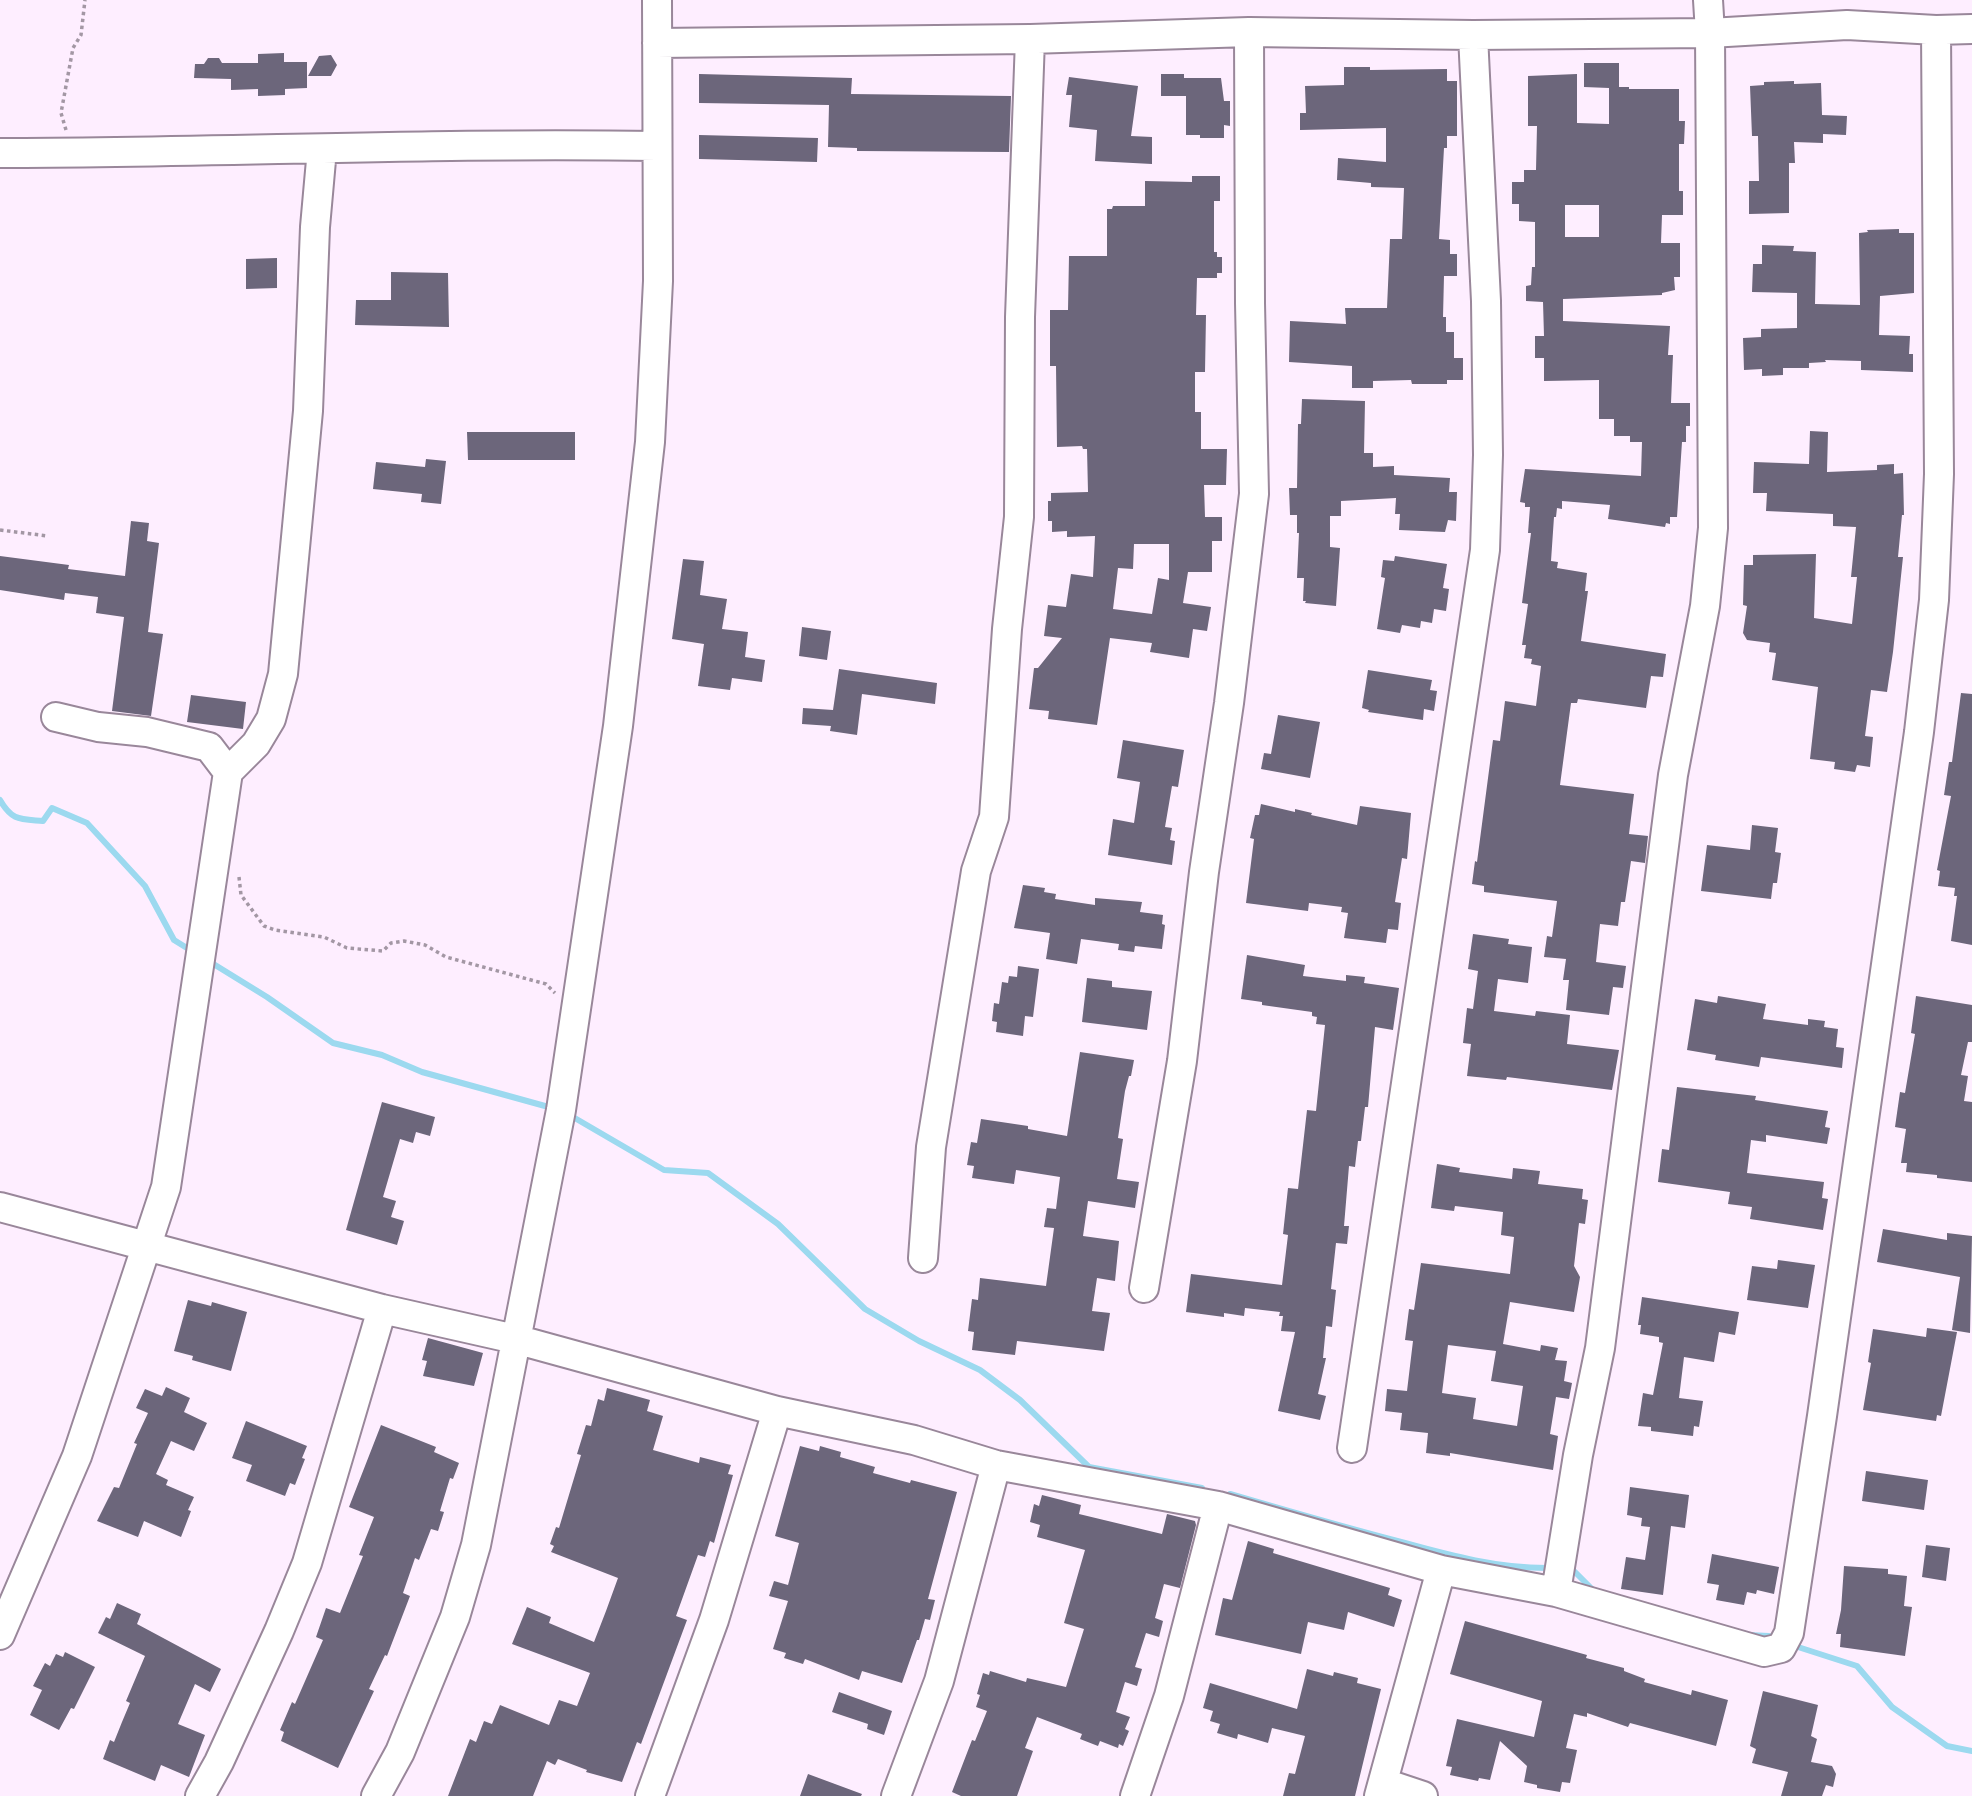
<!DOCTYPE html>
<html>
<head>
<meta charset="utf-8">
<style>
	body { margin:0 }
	canvas { display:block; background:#feeeff }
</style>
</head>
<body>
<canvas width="1972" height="1796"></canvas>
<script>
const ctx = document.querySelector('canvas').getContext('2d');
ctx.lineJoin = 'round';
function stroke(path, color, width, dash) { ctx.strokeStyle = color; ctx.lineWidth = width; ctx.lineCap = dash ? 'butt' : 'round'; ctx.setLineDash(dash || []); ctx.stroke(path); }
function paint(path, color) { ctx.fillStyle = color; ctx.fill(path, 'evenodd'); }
stroke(new Path2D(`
	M0 800C12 821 20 819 43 821L52 808 87 823 145 886 174 940 195 953
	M207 960 267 997 333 1043 382 1055 422 1072 545 1106
	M573 1117 664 1170 708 1173 778 1224 865 1309 919 1341 980 1370 1020 1400 1089 1467 1202 1488
	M1230 1494C1288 1511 1346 1528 1405 1543 1452 1556 1498 1568 1547 1568
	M1575 1572 1593 1590
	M1748 1635 1769 1636
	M1798 1647 1857 1666 1892 1707 1947 1746 1972 1751`), '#9cd9ef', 6);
paint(new Path2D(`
	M284 53V62H307V88L285 89V95L258 96V89L231 90V79L194 78 195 64H204L208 58H219L222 63H258V54Z
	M331 55 337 65 331 76H308L319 56Z
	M1584 63H1619V87H1629V89H1679V121H1685L1684 144H1679V191H1683V215H1662L1661 243H1680V277H1674L1675 290 1662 293V295L1563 299V321L1670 326 1668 355H1673L1671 403H1690V426H1686V442H1682L1677 517H1670V524L1666 523 1665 527 1608 519 1610 505 1562 501V509L1557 508 1556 517H1554L1551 561 1558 562 1557 568 1587 573 1585 591H1588L1581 641 1666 654 1663 677 1651 676 1646 708 1578 699 1577 703H1571L1560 785 1634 794 1629 834 1648 836 1645 863 1631 861 1625 902H1621L1618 926 1600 924 1596 962 1626 966 1623 988 1613 987 1609 1015 1566 1010 1569 980H1563L1566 959 1544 957 1547 936 1552 937 1557 901 1484 892V886L1472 884 1475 861 1477 862 1493 740 1500 741 1505 701 1536 706 1541 666 1531 664 1532 659 1524 658 1526 645H1522L1528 604 1522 603 1531 533H1528L1530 507H1525V503L1520 502 1525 469 1641 476 1642 442H1630V436H1614V419H1599V380L1544 381V358H1535V336H1544L1543 302 1526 301V286L1531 285 1532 267H1535V222L1519 221V204H1512V182H1524V170H1536L1537 126H1528V76L1577 74V123L1609 124V88L1584 87ZM1565 205H1599V237H1565Z
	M1344 67H1370V70L1447 69V81H1457V136H1447V148H1444L1439 239 1450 240V254H1457V276H1444L1443 317H1446V332H1454V358H1463V380H1447V384H1412L1411 380 1373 381V388H1352V366L1289 362 1290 321 1346 324 1345 308H1387L1390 239H1402L1404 188 1371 187V183L1337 180 1338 158 1386 162V128L1300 130V113H1306L1305 86 1344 85Z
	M699 74 852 78 851 94 1011 96 1009 152 857 151V148L828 147 829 105 699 103Z
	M1161 74H1184V78H1221L1224 101H1230V126L1224 125V138H1200V135H1186V96H1161Z
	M1069 77 1138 86 1131 136 1152 137V164L1095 161 1097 130 1069 127 1072 95H1066Z
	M1794 81V84L1821 83 1822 115 1847 116 1846 135 1823 134V143L1794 142 1795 163H1789V213L1749 214V181H1759L1758 136H1752L1750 86 1764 85V82Z
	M699 135 818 138 817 162 699 159Z
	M1192 176H1220V201H1214V252H1217V257H1222V273H1217V278H1197L1196 315H1206L1205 372H1195V412H1201V449H1227L1226 485H1204L1205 517H1222V541H1212V572H1188L1183 603 1211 607 1207 631 1193 629 1189 658 1150 652 1152 643 1110 638 1097 725 1048 719 1049 711 1029 709 1034 668H1038L1062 638 1044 636 1048 605 1066 607 1071 574 1093 577 1095 536 1067 537V531L1052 532V521H1048V501H1051V493L1088 492 1087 449H1083L1082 446 1057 447 1056 366H1050V310H1068L1069 256H1107V209H1112L1113 206H1145V181L1192 182ZM1134 544H1169V580L1158 578 1152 614 1113 609 1118 568 1133 569Z
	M1899 229V233H1914V293L1880 296 1879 335 1910 336 1909 354H1913V372L1861 370V361L1825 360 1826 362 1809 363V368H1783V375L1762 376V369L1744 370 1743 338 1761 337V329L1797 328V293L1752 292 1753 264H1762V245L1794 246 1793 251 1816 252 1815 304 1860 305 1859 233 1868 232 1867 230Z
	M277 258V288L246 289V259Z
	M391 272 448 273 449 327 355 325 356 300H391Z
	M1302 399 1365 401 1364 453H1373V467L1394 466V475L1450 478 1449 492H1457L1456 521 1448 520 1445 532 1399 530 1400 514H1395L1396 498 1341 501V516H1330V547L1340 548 1336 606 1305 603 1306 601H1303L1304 578H1297L1299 533H1297V515H1290L1289 488H1297L1298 424H1301Z
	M1810 431 1828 432 1827 472 1877 470V465L1894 464V474L1903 473 1904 515H1902L1898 557H1903L1893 652 1887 692 1871 690 1865 736 1873 737 1870 767 1857 765 1855 772 1834 769 1835 762 1810 759 1818 687 1772 680 1776 653 1769 652 1770 643 1747 640 1743 633 1747 606 1743 605 1744 565H1753V555L1816 554 1814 618 1852 624 1857 577H1851L1856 527 1833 526V514L1766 511 1767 493H1753L1754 462 1809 464Z
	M467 432H575V460H468Z
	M426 459 446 461 441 504 421 502 422 494 373 489 376 462 425 467Z
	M131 521 149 523 147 541 159 543 148 632 163 634 151 716 112 711 124 617 96 613 98 597 65 593 64 600 0 590V556L69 565 68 569 125 576Z
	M1395 556 1447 564 1443 588 1449 589 1446 611 1434 609 1432 623 1421 621 1420 628 1402 625 1400 633 1377 629 1385 578 1381 577 1383 560 1394 561Z
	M683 559 704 561 700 595 727 599 722 629 748 632 745 657 765 660 762 682 732 678 730 690 698 686 704 644 672 639Z
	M802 627 831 631 827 660 799 656Z
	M839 669 937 683 935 704 862 694 857 735 830 731 831 726 802 724 803 708 833 710Z
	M1368 670 1432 680 1430 690 1437 691 1434 711 1424 709 1423 720 1368 712 1369 710 1362 708Z
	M1961 693 1972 694V945L1951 941 1957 896H1954L1955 888 1938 886 1940 871 1937 870 1951 796 1944 795 1949 762H1952Z
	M191 695 246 702 243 729 187 722Z
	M1278 715 1320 722 1310 778 1261 769 1264 753 1271 754Z
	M1123 740 1184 750 1178 787 1172 786 1165 827 1172 828 1170 840 1175 841 1172 865 1108 855 1113 819 1134 823 1140 782 1117 778Z
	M1261 804 1295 812V809L1312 813 1311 815 1357 825 1360 806 1411 813 1407 859 1402 858 1395 902 1401 903 1398 930 1388 929 1386 943 1344 938 1348 913 1341 912 1342 907 1309 903 1308 911 1246 903 1254 839 1250 838 1255 815H1259Z
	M1752 825 1778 828 1775 852 1781 853 1777 883H1773L1771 899 1701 891 1707 845 1750 850Z
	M1023 885 1045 888 1044 892 1056 894 1055 899 1095 905V898L1142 902 1140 912 1163 915 1162 924 1165 925 1162 949 1135 946 1134 952 1118 950 1119 944 1081 939 1077 964 1046 959 1050 933 1014 928Z
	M1473 934 1509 939 1508 944 1532 947 1528 983 1498 979 1494 1011 1535 1016 1536 1011 1570 1015 1567 1044 1619 1050 1612 1090 1507 1077 1506 1080 1467 1076 1471 1044 1463 1043 1467 1008 1473 1009 1478 971 1468 969Z
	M1247 955 1305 965 1303 976 1346 981V975L1365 977 1364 983 1399 988 1393 1030 1375 1027 1368 1107H1365L1361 1141H1358L1355 1167 1349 1166 1344 1226H1349L1347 1244 1336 1243 1331 1289 1336 1290 1332 1327 1326 1326 1323 1358H1326L1318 1394 1326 1396 1320 1420 1278 1411 1295 1332 1281 1331 1283 1316H1279L1280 1312 1245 1308 1244 1316 1224 1313V1317L1186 1312 1191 1274 1282 1285 1288 1235 1283 1234 1288 1188 1298 1189 1307 1110 1316 1111 1325 1025 1316 1024 1317 1017 1312 1016V1012L1262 1005V1002L1241 999Z
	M1018 966 1039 969 1033 1017 1025 1016 1023 1036 996 1032 997 1022 992 1021 994 1003 999 1004 1002 982 1008 983 1009 976 1017 977Z
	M1087 978 1112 981V987L1152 991 1147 1030 1082 1022Z
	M1718 996 1766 1004 1763 1019 1808 1025V1019L1825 1021 1824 1027 1838 1029 1836 1047 1844 1048 1842 1068 1761 1057 1759 1067 1715 1060 1716 1055 1687 1050 1695 999 1717 1003Z
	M1916 996 1972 1005V1042H1968L1961 1075 1968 1076 1964 1101 1972 1102V1182L1937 1178V1175L1906 1172 1907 1163H1901L1906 1129 1895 1127 1900 1092 1905 1093 1915 1034 1911 1033Z
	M1080 1052 1134 1060 1131 1076H1129L1125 1091 1118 1138 1123 1139 1117 1179 1139 1182 1135 1208 1088 1201 1083 1236 1119 1241 1115 1281 1097 1278 1092 1311 1110 1313 1104 1351 1017 1341 1015 1355 972 1350 974 1332 968 1331 972 1299 978 1300 980 1278 1046 1286 1054 1228 1044 1227 1047 1208 1056 1209 1060 1177 1016 1170 1014 1184 972 1178 974 1166 967 1165 971 1142 977 1143 981 1119 1028 1126V1129L1067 1136Z
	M1677 1087 1756 1096 1755 1100 1828 1111 1825 1127 1830 1128 1827 1144 1766 1135V1142L1751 1140 1747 1173 1824 1182 1822 1198 1828 1199 1823 1230 1750 1219 1752 1207 1728 1204 1730 1192 1658 1182 1662 1149 1669 1150Z
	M382 1102 435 1117 430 1136 416 1132 413 1143 400 1139 383 1197 396 1201 391 1217 404 1221 397 1245 346 1230Z
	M1437 1164 1460 1168 1459 1172 1512 1179 1513 1168 1540 1171 1538 1184 1583 1189 1582 1199 1588 1200 1585 1224 1579 1223 1574 1266 1580 1277 1574 1312 1510 1302 1503 1344 1540 1351 1541 1345 1558 1348 1555 1360 1567 1361 1564 1381 1572 1383 1569 1399 1556 1397 1550 1434 1558 1436 1553 1470 1450 1453V1456L1426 1453 1428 1433 1400 1430 1402 1413 1385 1411 1387 1389 1407 1391 1413 1341 1405 1340 1409 1309 1414 1310 1421 1263 1510 1274 1514 1237 1501 1235 1503 1212 1455 1206 1454 1211 1431 1208ZM1448 1345 1496 1351 1491 1381 1523 1386 1517 1426 1473 1419 1476 1398 1442 1393Z
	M1883 1229 1947 1240V1233L1972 1236 1970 1333 1952 1330 1960 1277 1877 1262Z
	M1778 1260 1815 1265 1808 1308 1747 1300 1752 1266 1777 1269Z
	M1642 1297 1739 1312 1735 1335 1719 1332 1714 1362 1684 1357 1679 1398 1703 1401 1699 1427 1694 1426 1693 1436 1651 1431V1427L1638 1426 1643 1393 1653 1395 1663 1343 1659 1342V1337L1640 1334 1641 1325H1638Z
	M188 1300 211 1306 212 1302 247 1312 231 1371 192 1360 193 1356 174 1351Z
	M1927 1328 1957 1332 1941 1416 1937 1415 1936 1421 1863 1410 1871 1363 1868 1362 1873 1329 1926 1337Z
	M428 1338 483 1353 474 1386 423 1376 427 1361 422 1360Z
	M166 1387 190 1398 184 1412 207 1423 194 1451 171 1441 156 1474 168 1480 166 1485 194 1497 188 1510 191 1511 181 1537 144 1521 138 1537 97 1521 114 1487 119 1488 137 1444 134 1443 148 1413 136 1408 145 1389 162 1396Z
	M607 1388 650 1400 647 1411 663 1416 653 1450 699 1463 700 1457 731 1465 728 1474 733 1475 714 1543 710 1541 705 1557 698 1555 676 1616 687 1620 641 1744 637 1742 622 1782 586 1772 587 1770 558 1759 555 1765 547 1761 533 1796H448L470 1739 476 1742 484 1721 492 1724 500 1705 549 1725 559 1700 577 1706 590 1673 512 1644 527 1607 551 1617 549 1623 594 1642 606 1611 618 1578 551 1552 554 1546 550 1544 556 1527 559 1528 581 1455 577 1454 586 1425 591 1426 598 1399 604 1401Z
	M246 1421 307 1446 302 1458 305 1459 295 1485 290 1483 285 1496 246 1481 252 1465 232 1458Z
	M381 1425 436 1447 434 1452 459 1463 453 1479 450 1478 440 1511 444 1512 438 1531 431 1529 419 1560 415 1558 403 1593 410 1596 387 1656 385 1655 369 1689 374 1691 338 1768 281 1741 284 1732 280 1730 292 1702 295 1704 323 1640 316 1637 326 1608 340 1613 363 1556 359 1555 374 1517 349 1507Z
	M800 1446 819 1451 820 1446 841 1452 840 1457 875 1467 873 1473 910 1483 911 1480 957 1492 928 1599 935 1600 930 1620 925 1619 919 1640H917L902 1683 862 1671 859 1680 805 1659 803 1664 784 1658 786 1653 773 1649 788 1601 769 1596 774 1581 788 1585 799 1543 775 1536Z
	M1866 1471 1928 1480 1924 1510 1862 1501Z
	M1630 1487 1689 1495 1685 1528 1671 1526 1663 1595 1621 1589 1626 1557 1645 1560 1650 1527 1641 1526 1642 1518 1627 1515Z
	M1042 1495 1081 1505 1079 1514 1162 1534 1167 1514 1195 1521 1196 1525 1180 1588 1164 1584 1155 1618 1163 1621 1159 1637 1146 1633 1135 1667 1142 1669 1137 1686 1125 1682 1116 1712 1130 1717 1125 1729 1129 1731 1123 1746 1119 1744 1118 1748 1100 1741 1098 1746 1080 1739 1082 1734 1037 1717 1025 1748 1033 1751 1017 1796H961L952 1792 972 1740 975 1741 987 1711 976 1707 980 1695 977 1694 983 1673 989 1675 990 1671 1026 1682 1027 1678 1066 1687 1084 1629 1064 1623 1085 1550 1037 1537 1040 1525 1030 1522 1034 1504 1039 1506Z
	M1248 1541 1274 1549 1273 1553 1390 1588 1388 1595 1402 1600 1394 1627 1348 1612 1344 1630 1308 1622 1301 1654 1215 1635 1223 1598 1232 1600Z
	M1926 1545 1950 1548 1946 1581 1922 1577Z
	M1712 1554 1779 1567 1774 1594 1757 1590 1756 1594 1747 1592 1744 1605 1716 1600 1719 1585 1707 1583Z
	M1844 1566 1888 1569V1574L1907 1576 1904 1606 1912 1607 1905 1656 1840 1647 1841 1634H1836L1841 1610Z
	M117 1603 141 1614 137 1624 221 1669 210 1692 195 1684 178 1724 205 1735 189 1777 161 1765 155 1781 103 1759 110 1740 114 1742 122 1722 130 1703 126 1701 145 1656 98 1633 106 1617 110 1619Z
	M1465 1621 1587 1655 1586 1658 1624 1668V1671L1645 1679 1644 1682 1691 1695 1692 1690 1728 1700 1716 1746 1630 1723 1628 1727 1587 1713V1717L1574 1714 1566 1748 1577 1750 1570 1783 1562 1782 1560 1792 1537 1788V1785L1524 1782 1527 1766 1500 1741 1490 1780 1479 1778 1478 1781 1450 1775 1452 1767 1446 1766 1457 1719 1534 1737 1542 1701 1450 1674Z
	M65 1652 95 1667 74 1709 71 1708 59 1730 30 1715 42 1690 33 1686 45 1663 50 1666 56 1654 63 1657Z
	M1307 1669 1333 1676 1334 1672 1358 1678 1357 1683 1381 1689 1355 1796H1283L1289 1773 1295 1774 1305 1736 1272 1728 1268 1743 1238 1734 1237 1739 1217 1733 1220 1724 1210 1721 1213 1711 1203 1708 1210 1683 1297 1709Z
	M1763 1691 1818 1705 1811 1736 1817 1739 1811 1762 1832 1766 1836 1774 1833 1787 1826 1785 1822 1796H1781L1788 1772 1752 1763 1756 1749 1750 1746Z
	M839 1692 892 1711 884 1735 867 1729 868 1724 832 1712Z
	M808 1774 862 1794 861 1796H800Z`), '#6c667b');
const minor = new Path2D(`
	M657 43 1030 39 1249 32 1473 35 1710 33 1847 25 1936 30 1972 29
	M0 153C219 153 438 142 657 146
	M56 717 98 727 147 732 209 747 228 772 256 744 271 719 283 674 308 411 315 227 322 149
	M0 1207 382 1309 515 1339 777 1411 914 1440 996 1465 1218 1506 1441 1570 1556 1592 1764 1652 1781 1648 1789 1633 1822 1416 1919 732 1934 600 1939 474 1936 30
	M923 1258 931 1147 976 871 994 817 1007 629 1019 517 1020 317 1030 39
	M1144 1288 1182 1061 1204 872 1229 703 1254 494 1250 303 1249 32
	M1352 1448 1485 550 1488 455 1486 301 1473 35
	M1556 1592 1578 1455 1600 1348 1673 775 1705 606 1713 528 1710 33 1708 0
	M0 1635 77 1456 166 1187 228 772
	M1384 1783 1423 1796
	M200 1796 219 1762 279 1631 307 1563 382 1309
	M376 1796 400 1752 455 1617 476 1545 561 1110 618 726 650 442 658 281 657 0
	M650 1796 714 1620 777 1411
	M896 1796 939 1681 996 1465
	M1135 1796 1169 1696 1218 1506
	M1379 1796 1441 1570`);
stroke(minor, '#99879a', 32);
stroke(new Path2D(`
	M66 130 61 113 73 48 81 35 85 0
	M0 530 48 536
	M239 877 241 895 264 926 275 930 324 937 347 948 383 951 391 943 404 941 425 945 446 957 546 984 555 993`), '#a397a4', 3.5, [3.5, 3.5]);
stroke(minor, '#fff', 28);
</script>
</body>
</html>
